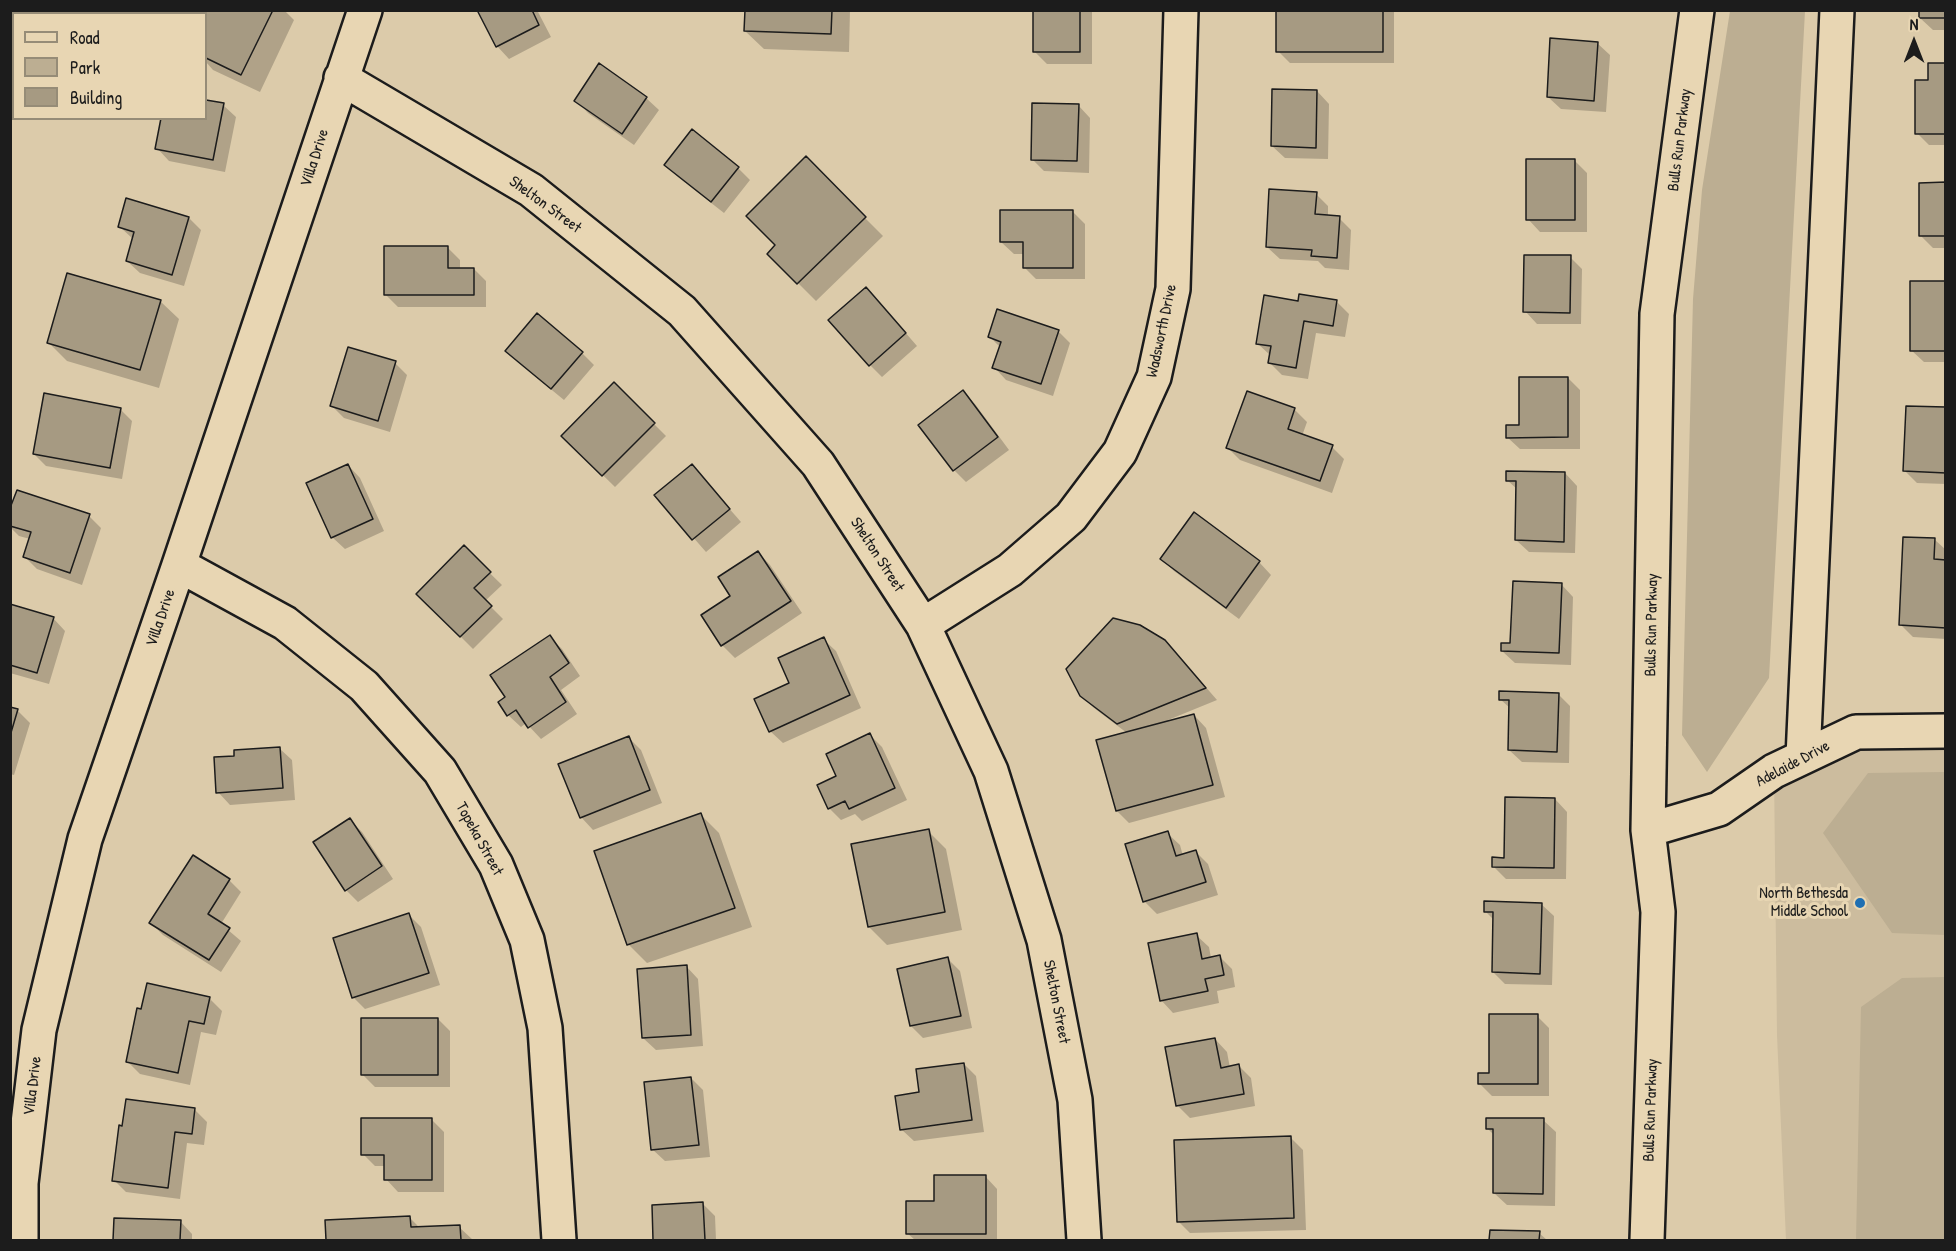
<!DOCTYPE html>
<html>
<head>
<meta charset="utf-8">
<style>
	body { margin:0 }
	#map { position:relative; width:1956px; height:1251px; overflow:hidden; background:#dccbaa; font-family:"Patrick Hand",sans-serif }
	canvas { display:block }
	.frame { position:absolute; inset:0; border:12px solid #1c1c1c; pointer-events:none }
	.legend { position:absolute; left:12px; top:12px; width:195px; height:108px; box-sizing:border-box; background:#e8d6b3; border:2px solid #968c77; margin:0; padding:8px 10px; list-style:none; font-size:18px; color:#1c1c1c }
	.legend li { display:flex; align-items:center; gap:12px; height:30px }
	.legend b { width:30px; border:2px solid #968c77 }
	.north { position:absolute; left:1884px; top:12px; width:60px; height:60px; -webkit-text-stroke:4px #e8d6b3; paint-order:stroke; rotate:0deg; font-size:16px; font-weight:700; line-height:24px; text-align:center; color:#1c1c1c }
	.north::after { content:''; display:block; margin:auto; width:21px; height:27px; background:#1c1c1c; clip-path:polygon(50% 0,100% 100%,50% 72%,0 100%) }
</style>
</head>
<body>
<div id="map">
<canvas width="1956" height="1251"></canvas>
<div class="frame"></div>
<ul class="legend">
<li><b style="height:8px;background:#e8d6b3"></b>Road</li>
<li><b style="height:16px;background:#bcae92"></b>Park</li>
<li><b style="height:16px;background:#a69a82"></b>Building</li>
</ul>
<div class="north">N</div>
</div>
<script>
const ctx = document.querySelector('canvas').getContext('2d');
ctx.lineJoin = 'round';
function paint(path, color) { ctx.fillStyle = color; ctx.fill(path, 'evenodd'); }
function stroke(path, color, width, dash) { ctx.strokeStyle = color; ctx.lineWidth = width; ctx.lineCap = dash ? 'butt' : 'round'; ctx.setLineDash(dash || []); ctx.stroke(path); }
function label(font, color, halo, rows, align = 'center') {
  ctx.font = font + ' "Patrick Hand",sans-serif'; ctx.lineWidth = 6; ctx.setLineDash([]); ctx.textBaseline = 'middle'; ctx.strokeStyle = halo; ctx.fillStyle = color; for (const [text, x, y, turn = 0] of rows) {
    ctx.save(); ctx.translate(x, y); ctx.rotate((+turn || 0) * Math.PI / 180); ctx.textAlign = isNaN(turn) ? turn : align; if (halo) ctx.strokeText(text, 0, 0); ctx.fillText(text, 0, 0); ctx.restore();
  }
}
paint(new Path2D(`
	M1945 731V1240H1786L1777 1035 1774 771 1856 732Z`), '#ccbc9e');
paint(new Path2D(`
	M1730 11H1805L1769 678 1707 772 1682 735 1693 299 1702 190Z
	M1945 772V935L1892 933 1823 833 1868 773Z
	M1945 977V1240H1856L1861 1007 1902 978Z`), '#bcae92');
paint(new Path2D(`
	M10 10H86L85 14H14V32L10 31Z
	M164 10H284L294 20 260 92 213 70 206 62V14Z
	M478 10H537L551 37 509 59 497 46Z
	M746 10H850L849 52 764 49 745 31Z
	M1035 10H1092V64H1047L1035 52Z
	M1278 10H1394V63H1290L1278 51Z
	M1579 10H1617V12Z
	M1946 10V30H1933L1920 18Z
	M1597 43 1610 55 1606 112 1561 109 1548 97Z
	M10 58 14 61V111L10 110Z
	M1946 64V145H1929L1917 133 1929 81Z
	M600 65 646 98 659 110 634 145 588 113 576 100Z
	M1317 91 1329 104 1328 159 1285 158 1272 146Z
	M206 101 223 105 236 117 225 172 169 161 157 148 206 118Z
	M1078 105 1090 118 1089 173 1044 171 1032 159Z
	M806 159 883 236 816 301 769 254 777 245Z
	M1575 161 1587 173V232H1540L1528 219Z
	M666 165 738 168 750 180 724 213 678 177Z
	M1946 184V248H1933L1921 236Z
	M1316 194 1328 206V217L1339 218 1351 230 1349 270 1325 268 1318 261 1280 259 1267 247Z
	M1073 212 1085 224V279H1036L1024 267V254H1014L1001 242Z
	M189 218 201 230 184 286 140 273 127 261 133 239 119 226Z
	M447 247 460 260V269H474L486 281V307H398L386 295Z
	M1570 257 1582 269 1581 324H1537L1525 311Z
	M1946 282V362H1924L1911 350Z
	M160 301 179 319 159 388 67 361 49 343Z
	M878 301 917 346 882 377 870 365Z
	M1336 301 1349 314 1345 337 1316 333 1308 379 1282 375 1270 363V355L1257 343 1300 302Z
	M1058 331 1070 343 1053 396 1006 380 994 367 1001 348 990 337Z
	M582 353 594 365 564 400 519 363Z
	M395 363 407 375 390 432 344 418 332 406Z
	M1568 378 1580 390V449H1520L1507 437Z
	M614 384 666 436 615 487 563 436Z
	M963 392 975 404 1009 450 966 482 954 470Z
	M1248 393 1295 410 1307 422 1302 436 1332 447 1344 459 1332 493 1240 460 1228 448Z
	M120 409 132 421 122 479 46 466 34 454Z
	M1946 409V484L1917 483 1905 471Z
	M348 465 360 478 384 531 345 549 332 537Z
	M692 466 741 522 706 552 656 495Z
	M1565 473 1577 486 1575 553 1529 552 1516 540 1518 490 1507 480Z
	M10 513 89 516 101 528 82 585 37 569 24 556 30 539 19 536 10 527Z
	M1194 515 1259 562 1271 575 1239 619 1174 571 1162 559Z
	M1934 539 1946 550V639L1913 637 1901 625Z
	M464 548 502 585 485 601 503 619 473 649 418 594Z
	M758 552 770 565 802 613 735 658 722 645 703 616 732 597Z
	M1561 584 1573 597 1571 665 1515 663 1502 651 1512 645Z
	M10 606 53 618 65 631 49 684 10 673Z
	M550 637 562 649 580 676 561 690 577 714 541 739 526 723 521 727 508 715 507 698Z
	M823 639 836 651 861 708 783 743 770 731 790 684Z
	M1177 654 1217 700 1168 720 1169 722 1194 715 1206 728 1225 797 1129 823 1117 811 1127 733 1094 708 1081 695Z
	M1558 694 1570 706 1569 763 1522 762 1509 750 1511 709 1500 699Z
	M10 708 17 710 30 723 14 775 10 774Z
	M870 735 882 747 907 800 862 821 855 814 841 820 829 808 838 777Z
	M629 738 641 750 662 803 593 830 581 817Z
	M279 748 292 760 295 800 230 805 218 792 236 758Z
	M1555 799 1567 812 1566 879H1506L1494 867 1506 859Z
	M701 815 719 833 752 927 647 963 628 944Z
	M350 820 362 832 393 879 358 902 346 890Z
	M928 831 946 849 962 930 887 945 869 927Z
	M1167 833 1180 845 1183 856 1196 852 1208 864 1218 895 1157 914 1144 901Z
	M229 880 241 892 221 924 241 941 221 972 163 935 151 923Z
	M1541 904 1554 916 1552 985 1505 984 1493 972 1494 920 1485 911Z
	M409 915 421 927 440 985 365 1009 353 997Z
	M1196 935 1209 947 1211 958 1219 956 1232 969 1235 987 1217 991 1219 1003 1173 1013 1161 1000Z
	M948 959 960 971 972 1028 923 1038 911 1026Z
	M686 966 698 979 703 1046 656 1050 643 1038Z
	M210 999 222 1011 216 1035 201 1032 190 1085 140 1074 127 1061 143 1010Z
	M1537 1016 1549 1028V1096H1492L1480 1084 1491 1075Z
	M438 1019 450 1031V1087H375L363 1075Z
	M1215 1039 1227 1052 1230 1068 1239 1066 1251 1078 1255 1106 1190 1118 1178 1106Z
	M964 1064 976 1076 984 1132 914 1141 901 1129 921 1093Z
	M691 1078 703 1090 710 1157 665 1161 652 1149Z
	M195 1110 207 1122 204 1145 187 1143 180 1199 126 1192 114 1180Z
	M431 1119 444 1132V1192H398L386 1179V1166H375L363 1154Z
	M1543 1120 1556 1132 1555 1206 1507 1205 1494 1193 1495 1136 1487 1128Z
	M1291 1138 1303 1150 1306 1230 1190 1233 1178 1221Z
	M985 1176 997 1189V1240H915L907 1233Z
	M703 1204 715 1216 716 1240H655L653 1206Z
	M410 1218 420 1228 459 1227 473 1240H327L326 1221Z
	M116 1220 180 1221 192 1234V1240H114Z
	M1491 1232 1539 1233 1547 1240H1491Z`), '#0003');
const building = new Path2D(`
	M10 10H62L61 14H14V20L10 19Z
	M163 10H273L241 75 206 58V14H161Z
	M477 10H532L539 25 496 47Z
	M745 10H832L831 34 744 31Z
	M1033 10H1080V52H1033Z
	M1276 10H1383V52H1276Z
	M1919 10H1946V18H1919Z
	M1550 38 1598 42 1594 101 1547 97Z
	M599 63 647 97 622 134 574 101Z
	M1928 63H1946V134H1915V80H1928Z
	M10 69 14 70V94L11 103Z
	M1272 89 1317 90 1316 148 1271 146Z
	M206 100 224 103 213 160 155 149 161 118H206Z
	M1032 103 1079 104 1077 161 1031 160Z
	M692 129 739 167 711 202 664 165Z
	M806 156 866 217 797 284 767 254 775 245 746 216Z
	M1526 159H1575V220H1526Z
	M1946 182V236H1919V183Z
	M1269 189 1317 192 1315 214 1340 216 1337 258 1311 256 1312 250 1266 247Z
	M126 198 189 217 172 275 126 261 134 232 118 227Z
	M1000 210H1073V268H1023V242H1000Z
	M384 246H448V268H474V295H384Z
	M1524 255H1571L1570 313 1523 312Z
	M67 273 161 300 140 370 47 343Z
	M1910 281H1946V351H1910Z
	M866 287 906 333 869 366 828 320Z
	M1299 294 1337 300 1333 326 1304 321 1296 368 1268 363 1271 346 1256 344 1264 295 1298 301Z
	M997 309 1059 330 1041 384 992 368 1001 342 988 337Z
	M537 313 583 352 551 389 505 351Z
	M348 347 396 361 378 421 330 406Z
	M1519 377H1568V437L1506 438V425H1519Z
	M614 382 655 423 602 476 561 436Z
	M963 390 998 437 953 471 918 425Z
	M1247 391 1295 408 1288 429 1333 445 1320 481 1226 448Z
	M44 393 121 408 110 468 33 454Z
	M1906 406 1946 407V473L1903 471Z
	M348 464 373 519 331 538 306 483Z
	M692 464 730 509 692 540 654 495Z
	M1506 471 1565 472 1564 542 1515 540 1516 481H1506Z
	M17 490 90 514 70 573 23 557 31 532 10 526V508Z
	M1194 512 1260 561 1226 608 1160 559Z
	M1903 537 1935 538 1934 559 1946 560V628L1899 625Z
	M464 545 491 572 474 588 492 606 460 637 416 594Z
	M758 551 791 601 721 646 701 615 730 596 718 577Z
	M1513 581 1562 583 1559 653 1501 651V643H1510Z
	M10 604 54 617 37 673 10 665Z
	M1113 618 1140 625 1165 640 1206 688 1117 724 1080 696 1066 669Z
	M550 635 569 663 550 677 566 702 528 728 516 710 507 716 498 702 505 697 490 675Z
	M824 637 850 695 769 732 754 699 789 683 778 658Z
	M1499 691 1559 693 1557 752 1508 750 1509 700H1499Z
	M10 707 18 709 10 736Z
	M1194 714 1213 785 1116 811 1096 740Z
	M870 733 895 788 849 809 845 801 828 809 817 785 836 776 826 754Z
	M629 736 650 790 580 818 558 764Z
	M280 747 283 788 216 793 214 757 234 756V750Z
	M1505 797 1555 798 1554 868 1492 867V857L1504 858Z
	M701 813 735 908 627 945 594 851Z
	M350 818 382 866 345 891 313 842Z
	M929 829 945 912 868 927 851 844Z
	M1168 831 1176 856 1196 850 1206 882 1143 902 1125 844Z
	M193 855 230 879 208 914 230 928 209 960 149 923Z
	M1484 901 1542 903 1540 974 1492 972 1493 912H1484Z
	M409 913 429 973 352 998 333 938Z
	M1197 933 1202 959 1220 955 1224 975 1205 979 1208 991 1160 1001 1148 943Z
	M948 957 961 1016 910 1026 897 969Z
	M687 965 691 1035 642 1038 637 969Z
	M147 983 210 997 204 1024 189 1021 178 1073 126 1062 137 1008 141 1009Z
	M1489 1014H1538V1084H1478V1073H1489Z
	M361 1018H438V1075H361Z
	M1215 1038 1221 1068 1239 1064 1244 1094 1176 1106 1165 1047Z
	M964 1063 972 1120 900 1130 895 1096 919 1092 916 1069Z
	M691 1077 699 1145 651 1150 644 1082Z
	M126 1099 195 1108 192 1134 175 1132 168 1188 112 1181 119 1125 122 1126Z
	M361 1118H432V1180H384V1155H361Z
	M1486 1118H1544L1543 1194 1493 1193V1129H1486Z
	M1291 1136 1294 1218 1177 1222 1174 1140Z
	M934 1175H986V1234H906V1201H934Z
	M703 1202 705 1240H653L652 1205Z
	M410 1216 411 1227 460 1225 461 1240H326L325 1220Z
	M114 1218 181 1220 180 1240H113Z
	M1490 1230 1540 1231 1539 1240H1489Z`);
paint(building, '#a69a82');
stroke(building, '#1c1c1c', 1.5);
const minor = new Path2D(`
	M341 78 531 190 682 311 818 464 923 625 991 771 1044 940 1075 1100 1084 1240
	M179 565 285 623 364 686 440 771 496 865 527 940 545 1028 559 1240
	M923 625 1010 570 1071 517 1120 452 1154 377 1173 289 1181 10
	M1803 757 1837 10
	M1648 830 1719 809 1774 771 1856 732 1946 731
	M21 1240V1183L39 1030 85 839 179 565 365 10
	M1647 1240 1658 912 1648 830 1657 314 1697 10`);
stroke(minor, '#1c1c1c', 38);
stroke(minor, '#e8d6b3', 33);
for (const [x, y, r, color] of [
	[1860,903,6,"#1f6fb2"]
]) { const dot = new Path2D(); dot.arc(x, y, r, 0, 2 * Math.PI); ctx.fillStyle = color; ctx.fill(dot); stroke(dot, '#e8d6b3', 2); }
label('16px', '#1c1c1c', '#e8d6b3', [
	["Bulls Run Parkway",1680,140,-83],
	["Villa Drive",315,158,-72],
	["Shelton Street",545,205,36],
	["Wadsworth Drive",1162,331,-78],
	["Shelton Street",877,555,57],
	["Villa Drive",161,618,-71],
	["Bulls Run Parkway",1652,625,-89],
	["Adelaide Drive",1793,764,-28],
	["Topeka Street",479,839,61],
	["Shelton Street",1056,1002,79],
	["Villa Drive",33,1086,-83],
	["Bulls Run Parkway",1651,1110,-88]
]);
label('16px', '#1c1c1c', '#e8d6b3', [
	["North Bethesda",1848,894],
	["Middle School",1848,912]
], 'right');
</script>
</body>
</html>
